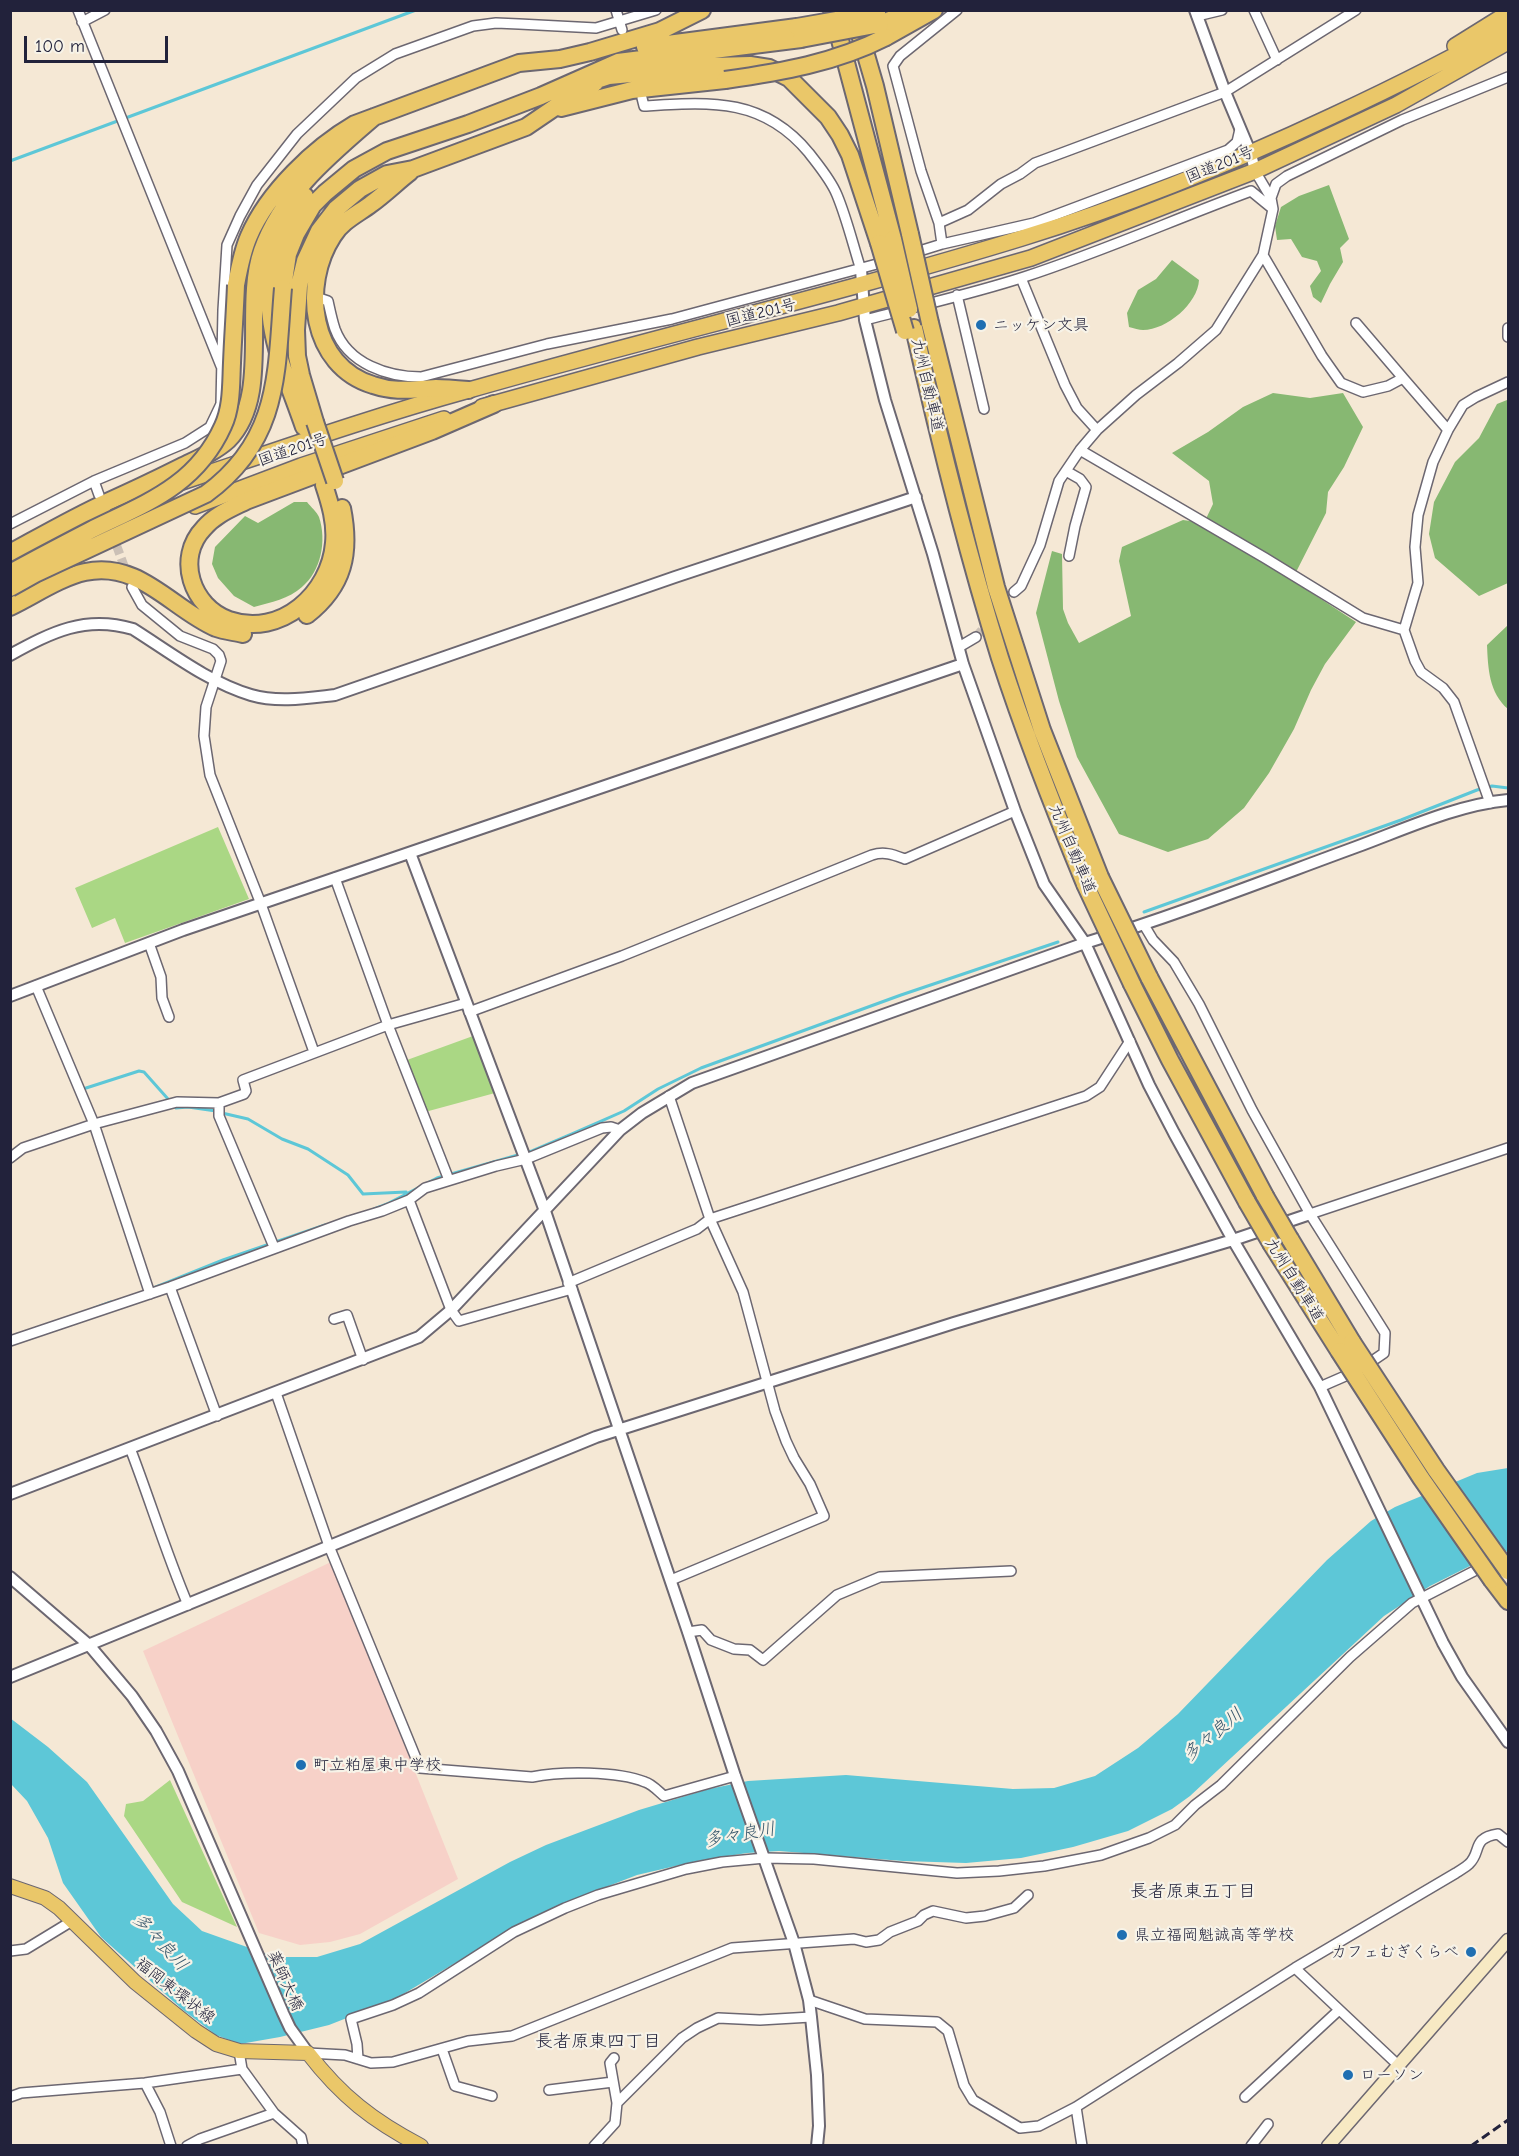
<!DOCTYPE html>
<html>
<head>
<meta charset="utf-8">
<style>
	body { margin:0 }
	#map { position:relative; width:1519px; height:2156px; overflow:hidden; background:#f5e8d5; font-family:"Comic Neue",sans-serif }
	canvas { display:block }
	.frame { position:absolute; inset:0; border:12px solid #22223b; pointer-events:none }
	.scale { position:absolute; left:24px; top:36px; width:144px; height:27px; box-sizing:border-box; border:3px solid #22223b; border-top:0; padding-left:8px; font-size:18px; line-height:21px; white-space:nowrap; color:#22223b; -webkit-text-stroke:4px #f7f3e8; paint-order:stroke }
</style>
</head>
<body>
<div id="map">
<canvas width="1519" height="2156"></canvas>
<div class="frame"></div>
<div class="scale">100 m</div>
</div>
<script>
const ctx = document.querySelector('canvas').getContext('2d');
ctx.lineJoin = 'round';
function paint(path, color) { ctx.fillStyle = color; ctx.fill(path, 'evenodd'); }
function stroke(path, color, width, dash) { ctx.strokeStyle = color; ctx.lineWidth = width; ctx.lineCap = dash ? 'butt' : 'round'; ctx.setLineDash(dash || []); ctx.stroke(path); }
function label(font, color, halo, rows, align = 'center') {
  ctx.font = font + ' "Comic Neue","Klee One",sans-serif'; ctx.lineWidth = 4.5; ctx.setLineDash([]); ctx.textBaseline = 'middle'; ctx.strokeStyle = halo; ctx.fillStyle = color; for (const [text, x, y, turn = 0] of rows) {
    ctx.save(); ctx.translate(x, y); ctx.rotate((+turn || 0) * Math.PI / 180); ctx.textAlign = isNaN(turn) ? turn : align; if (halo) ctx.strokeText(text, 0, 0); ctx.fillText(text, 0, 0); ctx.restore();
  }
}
paint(new Path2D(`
	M331 1562 458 1879 360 1934 330 1942 300 1945 259 1933 143 1651Z`), '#f7d1c8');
paint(new Path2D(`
	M218 827 249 899 125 943 115 918 92 928 75 888Z
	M473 1036 495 1093 425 1112 407 1060Z
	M170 1780 237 1927 182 1902 124 1816 126 1804 143 1801Z`), '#aad784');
paint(new Path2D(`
	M1329 185 1349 239 1340 248 1343 262 1330 284 1321 303 1313 297 1310 286 1321 271 1317 261 1302 257 1291 239 1277 240 1275 226 1281 207 1299 196Z
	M1172 260 1199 280C1198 303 1167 330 1143 330 1139 330 1134 328 1129 327L1127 313 1138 290 1156 279Z
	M1273 393 1310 398 1343 393 1363 427 1344 467 1328 492 1326 513 1292 580 1356 622 1325 664 1311 690 1294 729 1269 773 1244 808 1208 839 1168 852 1119 834 1077 757 1059 701 1036 613 1052 551 1062 554 1063 609 1068 623 1079 643 1131 616 1119 561 1122 547 1183 520 1204 523 1213 504 1209 481 1172 453 1208 432 1243 407Z
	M1507 400 1508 405V583L1479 596 1435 558 1429 534 1434 502 1455 462 1479 438 1497 404Z
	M294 502H307C311 507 317 512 319 517 327 541 321 571 302 587 289 599 271 602 254 607L234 596 218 578 212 564 215 547 245 516 258 523Z
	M1508 625V709C1489 693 1488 668 1487 645Z`), '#87b872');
paint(new Path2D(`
	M1508 1468V1551L1470 1566 1430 1586 1384 1616 1190 1796 1172 1809 1128 1831 1073 1847 1021 1858 966 1863 903 1861 779 1851 747 1853 697 1861 637 1875 575 1899 517 1926 395 1999 329 2025 280 2037 240 2044 216 2035 183 2010 101 1937 63 1883 48 1838 27 1801 11 1784 10 1718 48 1747 87 1782 173 1904 202 1931 275 1957H317L360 1944 510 1862 546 1845 639 1810 709 1789 748 1781 846 1775 1013 1789 1054 1788 1095 1776 1138 1748 1178 1714 1327 1560 1371 1521 1395 1507 1477 1473Z`), '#5dc7d7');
stroke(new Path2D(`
	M10 161 416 10
	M1144 912 1401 820 1477 790 1492 786 1508 788
	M83 1089 139 1071 144 1072 176 1108 188 1107 216 1111
	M222 1113 248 1119 282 1139 308 1149 348 1175 363 1194 406 1192
	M374 1209 387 1204 437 1178 532 1151 572 1134 624 1111 658 1089 701 1068 901 995 1058 942
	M151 1289 223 1260 325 1225
	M92 1309 111 1302`), '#5dc7d7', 3);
stroke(new Path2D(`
	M112 533 128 577
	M976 637 1014 592`), '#cbc0b6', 9, [9, 4.5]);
const minor = new Path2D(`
	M78 10 221 366
	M616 10 622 30
	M1254 10 1277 60
	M1197 16 1222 10
	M82 22 105 10
	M642 98 644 106C710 102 763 97 809 153 819 166 831 180 837 195 847 219 853 245 861 270
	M1271 198 1276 184 1287 176 1402 120 1508 77
	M939 223 968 210 1001 184 1020 174 1035 163 1225 92 1356 10
	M942 244 939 223 921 171 893 66 900 56 957 10
	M913 253 942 244 1034 223 1228 150 1237 142 1240 129
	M1263 255 1322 356 1341 383 1363 392 1388 386 1403 378 1448 430
	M1021 278 1065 385 1077 408 1097 430
	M957 295 984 409
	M322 299 328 301C330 310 332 320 335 329 348 364 388 377 421 377L547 344 672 319 888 261
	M865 320C917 306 972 294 1024 277 1101 252 1175 219 1251 191L1273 209
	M1356 323 1403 378
	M1508 328V337
	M1080 450 1265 558 1363 618 1404 630
	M1066 471 1080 479 1086 487 1075 526 1069 556
	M94 481 99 495
	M10 524 94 481 185 443 210 427 221 404 223 310 227 245 240 216 257 185 297 134 356 78 395 54 473 26 496 23 519 24 596 28 656 10
	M132 587 142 605 180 636 213 649 219 655 221 661 206 707 204 736 210 775 261 904 314 1052
	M1014 592 1021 586 1040 545 1059 481 1080 450 1097 430 1136 395 1178 363 1216 330 1263 255 1273 209 1271 198 1255 171
	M959 647 976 637
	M1490 803 1454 702 1443 688 1421 672 1415 661 1404 630 1418 583 1415 547 1418 515 1433 462 1448 430 1463 405 1476 397 1508 382
	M335 878 388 1025 449 1180
	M1144 925 1153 940 1174 962 1199 1004 1252 1110 1310 1214 1385 1333 1384 1353 1359 1370 1320 1387
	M149 943 161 977 162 998 169 1017
	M36 986 94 1124 150 1294
	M469 1012 622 956 872 855C885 851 894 855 905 859L1015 811
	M669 1096 710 1219 743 1292 775 1411 786 1441 794 1458 810 1484 824 1516 671 1580
	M219 1103V1116L274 1247
	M10 1158 23 1148 94 1124 177 1102 219 1103 244 1094 246 1091 243 1080 388 1025 466 1003
	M409 1200 451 1310 459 1321 572 1289
	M1310 1214 1508 1148
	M568 1283 697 1229 710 1219 1086 1096 1100 1087 1130 1041
	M170 1287 217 1416
	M334 1319 347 1315 363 1360
	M10 1341 170 1287 349 1221 382 1211 409 1200 425 1188 496 1166 526 1159 602 1128 611 1127 620 1130
	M276 1393 329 1546 420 1768 532 1777C561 1771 618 1771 645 1782 652 1784 658 1791 664 1796L735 1776
	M130 1448C150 1500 166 1553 188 1605
	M688 1632 702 1630 711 1640 734 1649 750 1650 763 1660 837 1595 880 1577 1011 1571
	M10 1951 26 1949 72 1921
	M1295 1968 1398 2065
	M809 2000 865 2019 937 2022 948 2031 964 2085 973 2100 1020 2128 1039 2126 1076 2107 1295 1968 1456 1873C1460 1870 1465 1868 1469 1864 1482 1852 1471 1838 1498 1834L1508 1842
	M442 2049 455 2086 492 2096
	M239 2051 242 2069 274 2113 301 2137 303 2146
	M308 2053 345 2055 371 2063 393 2062 468 2041 512 2036 732 1948 854 1939 866 1942 879 1940 890 1932 918 1921 924 1915 933 1911 966 1918 985 1916 1014 1908 1028 1895
	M614 2058 610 2063 617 2103
	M358 2059 357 2044 351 2019 393 2005 419 1993 514 1932 565 1908 598 1895 686 1869 722 1862 765 1858 814 1859 957 1873 999 1871 1044 1866 1101 1855 1149 1838 1175 1825 1195 1805 1221 1785 1350 1657 1412 1603 1484 1566
	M145 2083 160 2112 171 2146
	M549 2090 613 2082
	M10 2097 21 2093 145 2083 242 2069
	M1245 2097 1339 2010
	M1076 2107 1082 2146
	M187 2146 200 2139 274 2113
	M594 2146 615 2123 617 2103 682 2038 697 2028 718 2018 760 2020 811 2017
	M1251 2146 1268 2124`);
const tertiary = new Path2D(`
	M1195 10 1225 92 1251 154 1255 171
	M861 270 865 320 885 400 933 554 963 664 1015 811 1044 884 1085 943 1149 1085 1174 1133 1233 1240 1320 1387 1443 1643 1462 1677 1508 1742
	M10 655C52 632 85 615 133 629 171 653 208 682 251 695 278 703 308 698 335 695L675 577 916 497
	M410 853 545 1211 688 1632 735 1776 794 1943 809 2000 811 2017 817 2075 819 2126 817 2146
	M10 996 183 930 963 664
	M10 1494 419 1337 451 1310 620 1130 642 1113 692 1083 1085 943C1177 915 1266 880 1356 847 1405 829 1456 805 1508 800
	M10 1577 89 1645 132 1696 156 1731 178 1771 283 2013 290 2028 308 2053
	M10 1677 596 1437 954 1323 1233 1240 1310 1214`);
const secondary = new Path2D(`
	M1328 2146 1508 1940`);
const primary = new Path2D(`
	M10 1886 45 1898 59 1908 135 1982 196 2031 216 2044 239 2051 308 2053C341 2096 373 2121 421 2146`);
const trunk = new Path2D(`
	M1455 46 1508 13
	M482 407 698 347 838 313 1031 258 1255 171 1396 105 1508 42
	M179 483C275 451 371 417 469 390 653 337 840 294 1022 238 1129 205 1232 163 1332 116 1392 88 1451 59 1508 26
	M195 506 301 466 444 419
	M10 561 57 537 105 515`);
const motorway = new Path2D(`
	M832 10 893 239
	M854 14 875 86 910 234
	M880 24 915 10
	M886 37 934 10
	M645 47 797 27
	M594 81 609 76 714 66 750 65 769 68 789 78 828 117 840 135 850 155 879 243
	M561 108 632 90 725 80
	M410 172C397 182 385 194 371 204 358 214 342 221 333 236 301 285 310 366 373 385 397 393 412 389 436 388 446 388 457 389 468 390
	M236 285C239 269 242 252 249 236 268 192 314 148 355 124L519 63 560 59 590 52 660 31 702 10
	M283 288 288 254 296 234 313 205 325 193 354 169 387 151 468 124 541 96 618 62 801 39
	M930 323 996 587 1042 730 1100 877
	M914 328C939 439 966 549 1000 658 1025 735 1054 809 1085 884
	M315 422 301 375 297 356 296 330 299 286 305 261 319 231 336 209 360 189 387 174 413 169 526 127 576 93 595 83
	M304 427C281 361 254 311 281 241 286 226 295 209 305 196
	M324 485C330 503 336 523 334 543 330 593 281 638 229 620 192 607 175 558 204 528 215 515 230 509 246 501L432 431 494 404
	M10 553C43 535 74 517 107 502 132 491 157 479 181 467 197 459 215 452 228 440 272 396 242 308 262 251 282 194 330 155 374 117
	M10 607C33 596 61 577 85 572 139 560 172 609 216 628 224 631 235 632 243 634
	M307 615C344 586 351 553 342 508
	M1149 977 1265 1196
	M1132 984 1170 1060 1247 1202
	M1290 1239 1352 1342
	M1272 1245 1339 1351
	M1492 1580 1508 1601`);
stroke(minor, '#6c6771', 12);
stroke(tertiary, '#6c6771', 14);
stroke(secondary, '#6c6771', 15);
stroke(primary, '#6c6771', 16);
stroke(trunk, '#6c6771', 18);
stroke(motorway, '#6c6771', 20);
stroke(minor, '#fff', 9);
stroke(tertiary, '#fff', 10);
stroke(secondary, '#f7e9c3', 12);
stroke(primary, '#eac769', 14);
stroke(trunk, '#eac769', 15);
stroke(motorway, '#eac769', 16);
stroke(new Path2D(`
	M1471 2146 1508 2120`), '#22223b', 3, [9, 4.5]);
const motorwayBridge = new Path2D(`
	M797 27 877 13
	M801 39 880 24
	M725 80C781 72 835 63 886 37
	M910 234 930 323
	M893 239 909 309
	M879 243 905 331
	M315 422 335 481
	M10 573C37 558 64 544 91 530 146 503 196 486 223 426 232 407 231 383 232 363 233 337 235 311 236 285
	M10 588 35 574 206 494C281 439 276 372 283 288
	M1100 877 1149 977
	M1085 884 1132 984
	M1265 1196 1290 1239
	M1247 1202 1272 1245
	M1352 1342 1436 1470 1508 1571
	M1339 1351 1421 1478 1492 1580`);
stroke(motorwayBridge, '#6c6771', 20, []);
stroke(motorwayBridge, '#eac769', 16);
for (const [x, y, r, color] of [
	[981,325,6,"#1f6fb2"],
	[301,1765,6,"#1f6fb2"],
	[1122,1935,6,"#1f6fb2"],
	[1471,1952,6,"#1f6fb2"],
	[1348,2075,6,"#1f6fb2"]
]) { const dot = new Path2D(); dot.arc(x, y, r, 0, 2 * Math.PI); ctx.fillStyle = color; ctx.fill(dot); stroke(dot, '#f7f3e8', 2); }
label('16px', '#22223b', '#f7f3e8', [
	["国道201号",1220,165,-22],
	["国道201号",761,313,-14],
	["九州自動車道",927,385,77],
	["国道201号",293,450,-19],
	["九州自動車道",1072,849,67],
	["九州自動車道",1294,1280,58],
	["薬師大橋",285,1981,66],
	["福岡東環状線",175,1991,38]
]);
label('16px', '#22223b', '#f7f3e8', [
	["ニッケン文具",993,325],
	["町立粕屋東中学校",313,1765],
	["県立福岡魁誠高等学校",1134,1935],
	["カフェむぎくらべ",1459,1952,"right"],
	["ローソン",1360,2075]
], 'left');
label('italic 18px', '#34546a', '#f7f3e8', [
	["多々良川",1213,1735,-40],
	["多々良川",740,1835,-10],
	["多々良川",160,1942,47]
]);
label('18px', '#22223b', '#f7f3e8', [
	["長者原東五丁目",1193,1892],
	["長者原東四丁目",598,2042]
]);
</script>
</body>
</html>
